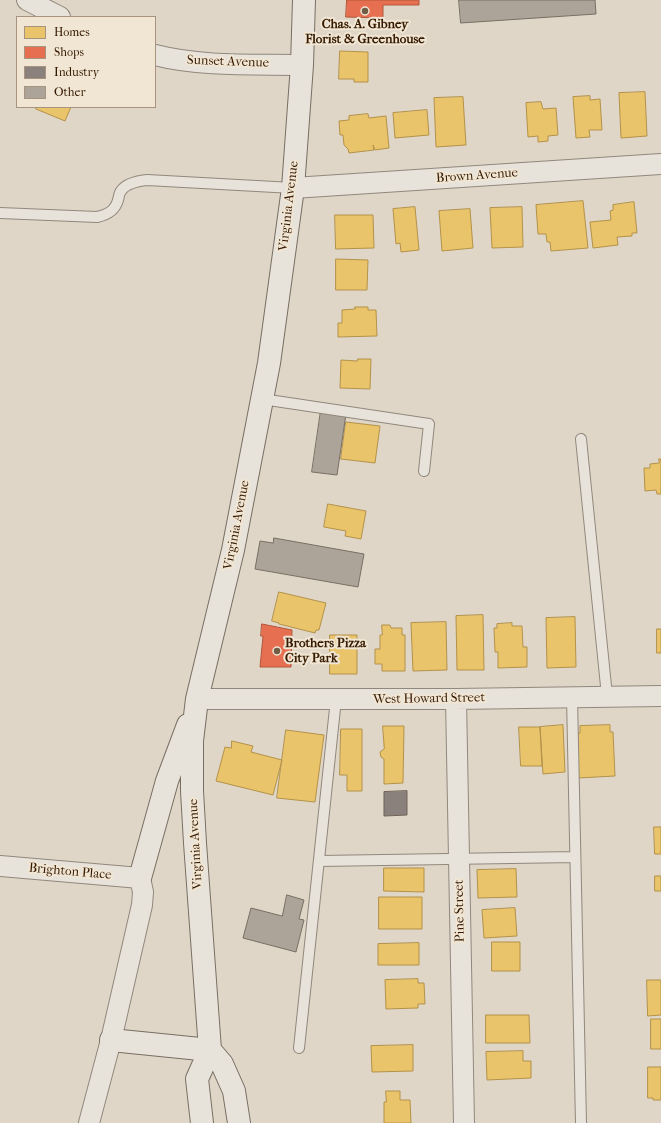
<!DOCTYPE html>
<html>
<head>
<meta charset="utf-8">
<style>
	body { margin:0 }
	#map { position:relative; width:661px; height:1123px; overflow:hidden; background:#dfd6c7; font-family:"IM FELL French Canon",serif }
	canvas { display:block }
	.legend { position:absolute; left:16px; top:16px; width:140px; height:92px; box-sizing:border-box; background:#f1e6d4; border:1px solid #a6947f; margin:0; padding:5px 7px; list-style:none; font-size:12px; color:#361a00 }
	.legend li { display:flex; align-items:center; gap:8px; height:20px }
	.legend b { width:20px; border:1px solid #a6947f }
</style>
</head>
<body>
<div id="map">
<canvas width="661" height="1123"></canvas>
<ul class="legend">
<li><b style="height:11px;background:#e9c46a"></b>Homes</li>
<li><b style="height:11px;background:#e76f51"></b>Shops</li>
<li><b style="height:11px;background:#8a817c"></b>Industry</li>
<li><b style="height:11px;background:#aca498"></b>Other</li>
</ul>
</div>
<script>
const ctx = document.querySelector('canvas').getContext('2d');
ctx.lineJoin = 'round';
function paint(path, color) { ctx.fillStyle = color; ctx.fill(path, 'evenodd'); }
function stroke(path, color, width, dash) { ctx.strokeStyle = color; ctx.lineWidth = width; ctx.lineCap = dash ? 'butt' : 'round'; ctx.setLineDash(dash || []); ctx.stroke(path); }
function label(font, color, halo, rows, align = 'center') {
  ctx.font = font + ' "IM FELL French Canon",serif'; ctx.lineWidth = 4; ctx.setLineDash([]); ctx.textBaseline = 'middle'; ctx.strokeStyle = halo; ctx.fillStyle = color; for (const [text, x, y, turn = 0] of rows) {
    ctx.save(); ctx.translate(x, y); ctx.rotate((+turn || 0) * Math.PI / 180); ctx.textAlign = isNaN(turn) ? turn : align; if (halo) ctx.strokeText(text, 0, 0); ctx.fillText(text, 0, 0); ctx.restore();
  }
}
const homes = new Path2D(`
	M340 51 368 52V82H354V79H339Z
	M645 92 647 136 621 138 619 93Z
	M590 96V100L600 99 602 130H589L590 137 576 138 573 97Z
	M463 97 466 145 436 147 434 98Z
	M541 102 543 109 556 108 558 135 548 136V141L538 142V136L528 137 526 103Z
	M36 107H71L65 121 36 109Z
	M427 110 429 135 395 138 393 113Z
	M368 114 369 118 386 116 389 148 375 150 373 145 374 150 349 153 348 149 344 145 343 135H340L339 121 349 120V116Z
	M583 201 588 248 551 251 550 242H547L546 234H538L536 205Z
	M634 202 637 233H632V236L617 237 618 245 593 248 590 222 611 220 610 211 613 210V205Z
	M415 207 419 250 401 252 400 243 396 244 393 209Z
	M522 207 523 247 492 248 490 208Z
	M470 209 473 248 442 251 439 211Z
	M335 215H373L374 248 336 249Z
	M336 259 368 260 367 290H336Z
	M355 307H368V310H376L377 336 338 337V323H342V310L355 309Z
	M358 359H371L370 389 340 388 341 360 357 361Z
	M346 422 380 426 375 463 341 459Z
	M659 459H661V494H657L656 490 645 491 644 468H650V464L659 463Z
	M328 504 366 511 361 539 345 536 346 531 324 527Z
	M279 592 326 603 319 630H316L315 633 279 624V623L272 621Z
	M483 615 484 670H457L456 616Z
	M575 617 576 667 547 668 546 618Z
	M446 622 447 670 413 671 411 623Z
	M512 623V626H522L523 647H527V667L498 668V652H495L494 628H497V624Z
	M382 625H390L391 628H402V635H405V671H382V664H375V649H380V635H382Z
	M657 629H661V653H657Z
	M330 635H357V674H330Z
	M563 725 565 772 543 774 540 727Z
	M610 725V732H613L615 776 578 778 577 733H580V726Z
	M383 726H404L403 783 384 784V759L381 757 380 752 384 749Z
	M519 727H540L542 766H521Z
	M341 729H362V791H347V775H340Z
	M286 730 324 735 315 802 277 798Z
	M232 741 253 746 251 752 282 760 273 795 216 781 225 747 231 748Z
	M654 827H661V854H655Z
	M384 868H424V892L384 891Z
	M516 869 517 897 478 898 477 870Z
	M655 876H661V891H655Z
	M379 897H422V929H379Z
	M515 908 517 936 484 938 482 910Z
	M492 942H520V971H492Z
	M419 943V965H378V944Z
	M418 979V983H424L425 1004H418V1008L386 1009 385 980Z
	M647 980H661V1015L648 1016Z
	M486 1015H529L530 1043H486Z
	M651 1019H661V1049H651Z
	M413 1045V1071L372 1072 371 1046Z
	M523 1051V1061H531V1078L487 1080 486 1052Z
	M648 1067H661V1100H653V1098H648Z
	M386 1091H400V1100H410L411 1123H384V1102H386Z`);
paint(homes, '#e9c46a');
stroke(homes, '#b3914a', 1);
const shops = new Path2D(`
	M347 0H419V5H383V18L346 17Z
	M262 624 292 630 291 667H260L263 636H261Z`);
paint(shops, '#e76f51');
stroke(shops, '#b25639', 1);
const industry = new Path2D(`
	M407 791V815L384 816V792Z`);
paint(industry, '#8a817c');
stroke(industry, '#716257', 1);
const building = new Path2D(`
	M459 0H595L596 14 461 23Z
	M321 410 346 414 337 475 312 472Z
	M274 538 364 554 358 587 255 569 260 541 273 543Z
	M287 895 304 900 299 919 304 920 296 952 243 938 251 908 282 916Z`);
paint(building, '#aca498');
stroke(building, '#786f63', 1);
const lane = new Path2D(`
	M0 213 97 217C107 215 115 211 118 200 119 197 119 193 121 191 126 183 138 181 147 180L293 188
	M262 399 429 424 424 471
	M581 439 607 696
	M572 697 581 1123
	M320 861 575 857
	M299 1048 336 699`);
const street = new Path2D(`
	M27 0 60 17
	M155 55C202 67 254 64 302 65
	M293 188 661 164
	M197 699H456L661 696
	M456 699 464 1123
	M0 866 140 878 143 892 142 905 111 1040 89 1123`);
const secondary = new Path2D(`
	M140 878 167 781 188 725
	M111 1040 210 1050
	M210 1050 222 1064 234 1091 239 1123
	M202 1123 197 1079 210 1050 195 843 192 791V741L197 699 233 550 269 363 293 188 302 65 304 0`);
stroke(lane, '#91887d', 12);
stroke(street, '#91887d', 22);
stroke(secondary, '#786f63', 24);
stroke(lane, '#e7e2da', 10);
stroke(street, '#e7e2da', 20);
stroke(secondary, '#e7e2da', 22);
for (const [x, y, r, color] of [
	[365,11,4,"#715c46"],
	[277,651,4,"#715c46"]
]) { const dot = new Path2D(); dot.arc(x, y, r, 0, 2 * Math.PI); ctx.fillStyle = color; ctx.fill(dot); stroke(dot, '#f1e6d4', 1.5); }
label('bold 13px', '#361a00', '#f1e6d4', [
	["Chas. A. Gibney",365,25],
	["Florist & Greenhouse",365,40],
	["Brothers Pizza",285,644,"left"],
	["City Park",285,659,"left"]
]);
label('13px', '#361a00', '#f1e6d4', [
	["Sunset Avenue",228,62,2],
	["Brown Avenue",477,176,-4],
	["Virginia Avenue",289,206,-83],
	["Virginia Avenue",237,525,-79],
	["West Howard Street",429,699,-1],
	["Virginia Avenue",196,844,-93],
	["Brighton Place",70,872,5],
	["Pine Street",460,911,-91]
]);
</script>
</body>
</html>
